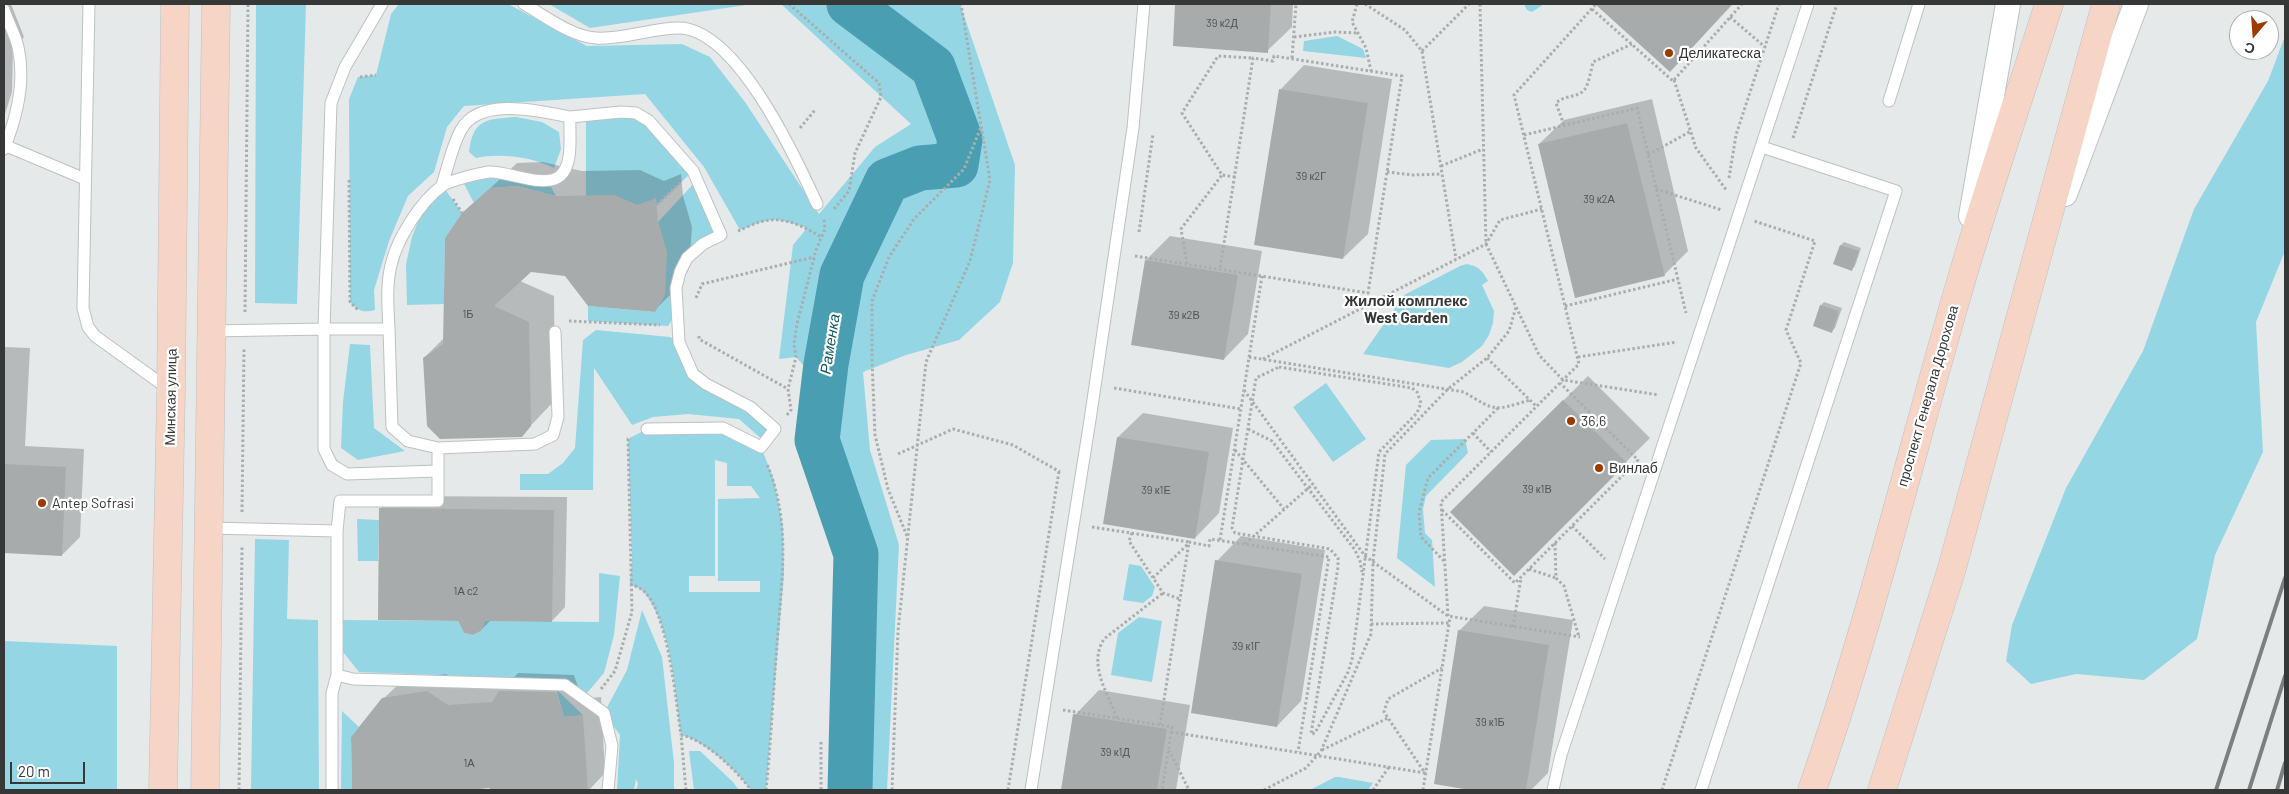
<!DOCTYPE html>
<html>
<head>
<meta charset="utf-8">
<style>
	body { margin:0 }
	#map { position:relative; width:2289px; height:794px; overflow:hidden; background:#e5e9ea; font-family:Barlow,sans-serif }
	canvas { display:block }
	.frame { position:absolute; inset:0; border:5px solid #363737; pointer-events:none }
	.north { position:absolute; left:2229px; top:10px; width:50px; height:50px; box-sizing:border-box; background:#fff; border:1px solid #afafaf; border-radius:50%; rotate:198deg; font-size:14px; font-weight:700; line-height:20px; text-align:center; color:#363737 }
	.north::after { content:''; display:block; margin:auto; width:18px; height:22px; background:#9d3901; clip-path:polygon(50% 0,100% 100%,50% 72%,0 100%) }
	.scale { position:absolute; left:10px; top:762px; width:75px; height:22px; box-sizing:border-box; border:2px solid #363737; border-top:0; padding-left:6px; font-size:15px; line-height:18px; white-space:nowrap; color:#363737; -webkit-text-stroke:4px #fff; paint-order:stroke }
</style>
</head>
<body>
<div id="map">
<canvas width="2289" height="794"></canvas>
<div class="frame"></div>
<div class="north">С</div>
<div class="scale">20 m</div>
</div>
<script>
const ctx = document.querySelector('canvas').getContext('2d');
ctx.lineJoin = 'round';
function paint(path, color) { ctx.fillStyle = color; ctx.fill(path, 'evenodd'); }
function stroke(path, color, width, dash) { ctx.strokeStyle = color; ctx.lineWidth = width; ctx.lineCap = dash ? 'butt' : 'round'; ctx.setLineDash(dash || []); ctx.stroke(path); }
function label(font, color, halo, rows, align = 'center') {
  ctx.font = font + ' Barlow,sans-serif'; ctx.lineWidth = 4.5; ctx.setLineDash([]); ctx.textBaseline = 'middle'; ctx.strokeStyle = halo; ctx.fillStyle = color; for (const [text, x, y, turn = 0] of rows) {
    ctx.save(); ctx.translate(x, y); ctx.rotate((+turn || 0) * Math.PI / 180); ctx.textAlign = isNaN(turn) ? turn : align; if (halo) ctx.strokeText(text, 0, 0); ctx.fillText(text, 0, 0); ctx.restore();
  }
}
paint(new Path2D(`
	M256 4H306L297 304 255 303Z
	M399 4H508L587 46 682 44 710 57 745 102 819 214 875 147 911 124 781 4H960L1015 165 1013 263 1000 302 959 340 906 355 863 372 870 450 899 545 887 790H850L856 554 817 440 823 388 796 357 779 359 793 245 807 228C774 217 772 217 740 230L704 167 645 94 464 106 447 127 434 172 408 196 389 241 374 290 375 310C363 313 358 311 350 302L349 99 358 77 376 75 391 14Z
	M549 4H753L590 28Z
	M1524 4H1544L1532 12 1527 10Z
	M1337 36 1363 49 1366 58 1303 51 1304 41Z
	M2285 36V251L2256 322 2263 452 2215 555 2197 639 2144 680 2076 674 2031 684 2006 661 2012 625 2066 488 2143 351 2194 209 2268 81Z
	M636 113 693 171 657 205 649 201 638 205 586 196V116Z
	M516 117 542 122 559 132 561 149 554 168C531 157 501 153 476 158L469 152C473 119 486 119 516 117Z
	M490 172 547 180 556 196 517 186 490 188 474 203 462 180Z
	M697 180 721 235 687 258 677 312 668 326 588 321V306L655 312 667 253 658 222Z
	M442 185 462 213 445 238 444 304 407 305 406 264 412 237 425 204Z
	M1467 264C1478 266 1483 271 1488 281L1482 285 1494 311 1493 323 1489 335 1482 346 1462 362 1449 368 1363 354 1404 295 1460 266Z
	M596 330 670 337 679 342 693 374 775 429 765 442 739 419 688 414 653 417 632 425 594 368 593 490H520V474H548L563 463 575 448 583 340Z
	M350 344 370 345 374 428 405 451 358 460 341 448 343 402Z
	M1326 383 1366 439 1333 462 1293 407Z
	M723 428 761 447 774 480 783 527 784 573 766 790H751C737 771 704 740 681 735 674 691 673 627 643 591 640 588 634 586 630 584L632 559 628 439 647 429ZM715 460 727 463V486H751L760 498 718 499V581H760V592H689V576H715Z
	M1465 439 1468 453 1426 496 1423 509 1425 533 1432 540 1435 587 1397 558 1406 465 1431 440Z
	M357 519 379 520 378 561H358Z
	M255 539 289 540 287 619 318 620 319 790H251Z
	M1129 564 1141 566 1155 587 1152 596 1143 603 1123 600Z
	M599 573 620 576 614 635 604 673 587 693 567 680 359 672 343 652V620L458 621 464 633 473 635 481 631 485 621 599 622Z
	M642 610 662 657 674 763V790H636L638 784 636 779 634 790H617L620 735 604 713 627 670Z
	M1139 617 1162 621 1152 682 1111 675 1118 633Z
	M4 641 117 646V790H4Z
	M556 689 583 715 564 717Z
	M342 711 359 727 351 737 352 790H341Z
	M689 751H700L733 782 739 790H694Z
	M1335 777H1339L1373 783 1368 790H1310Z`), '#95d6e5');
paint(new Path2D(`
	M4 4H11L24 37 13 48 12 92 4 117Z
	M1177 4H1293L1292 27 1267 51 1174 45Z
	M1611 4H1733L1670 71 1604 11Z
	M1304 65 1392 79 1368 234 1343 258 1280 90Z
	M1652 99 1688 251 1664 275 1539 144 1564 120Z
	M543 162 582 171 640 170 664 181 681 174 683 196 692 227 689 269 680 285 654 311 565 275 531 271 520 281 554 296 555 400 521 436 424 358 444 338 463 214 517 163Z
	M1170 236 1262 251 1248 334 1224 359 1146 260Z
	M1844 242 1861 248 1855 266 1852 269 1841 245Z
	M1824 302 1842 308 1835 328 1832 331 1815 326 1821 305Z
	M4 347 30 348 25 446 84 449 80 537 62 555 4 552Z
	M1588 376 1650 438 1514 574 1452 512Z
	M1143 413 1233 428 1219 513 1195 538 1118 437Z
	M394 496 567 497 565 607 552 621 491 620 481 630 459 620 380 509Z
	M1241 536 1325 550 1301 701 1277 726 1217 561Z
	M1484 606 1573 620 1548 773 1531 790H1480L1435 783 1459 631Z
	M518 673 574 675 582 699 601 697 605 773 589 790H492L490 787 460 790H354L352 737 383 699 402 681 446 674 467 687 507 685Z
	M1099 690 1190 705 1176 790H1063L1075 715Z`), '#0003');
stroke(new Path2D(`
	M849 4 933 67 960 139 956 165 920 168 887 181 842 275 826 364 817 440 856 554 850 790`), '#499fb1', 45);
paint(new Path2D(`
	M1175 4H1271L1268 53 1173 46Z
	M1595 4H1732L1670 72Z
	M1279 89 1368 103 1343 259 1254 245Z
	M1627 123 1665 276 1575 298 1538 144Z
	M517 186 556 196 614 195 638 205 656 198 658 222 667 253 665 295 655 312 588 306 565 276 531 272 494 306 529 322 531 426 522 437 440 439 427 426 423 358 443 344 445 238 462 213 490 188Z
	M1840 245 1859 251 1852 271 1833 264Z
	M1145 260 1238 275 1224 360 1131 345Z
	M1820 305 1839 311 1832 333 1813 326Z
	M1563 400 1627 463 1514 576 1450 512Z
	M1117 437 1209 452 1195 539 1103 524Z
	M4 464 66 467 62 556 4 553Z
	M379 508 554 510 552 622 485 621 481 631 473 635 464 633 458 621 378 620Z
	M1215 560 1302 574 1277 727 1191 713Z
	M1458 630 1549 645 1526 790H1470L1434 784Z
	M427 691 448 705 492 702 499 691 556 692 564 717 583 715 588 790H491L489 788 471 790H352L351 737 382 698Z
	M1073 714 1167 729 1157 790H1061Z`), '#a7abac');
const service = new Path2D(`
	M89 4 83 308 88 327 95 336 170 390
	M524 4C545 16 570 36 596 38 623 40 651 28 679 28 737 29 796 158 817 204
	M4 10C8 22 15 34 18 47 26 82 17 117 4 149
	M1889 101 1919 4
	M4 145 85 179
	M442 185C448 167 452 146 461 130 479 96 540 111 570 117
	M389 329 392 427 408 441 438 448 535 444 553 435 558 417 555 332
	M211 331 324 329 331 103 345 67 382 4
	M438 471 347 474 332 465 324 449V329H389C388 307 386 286 391 265 397 239 420 202 442 186 448 181 480 173 489 172 508 171 544 189 560 176 574 164 569 134 570 117L621 112 636 113 649 121 693 171 721 235 703 244 687 258 680 272 676 288 679 342 693 374 706 384 750 407 775 429 761 447 723 428 647 429
	M209 528 337 531
	M337 675V531L340 501H438V448
	M332 790V693L337 675 353 679 565 685 604 713 612 746 608 790
	M1031 790 1090 420 1133 128 1144 4
	M1553 790 1561 755 1808 4
	M1701 790 1896 191 1762 147`);
const minor = new Path2D(`
	M2065 194 2136 4
	M1971 216 2008 4`);
const secondary = new Path2D(`
	M163 790 171 391 175 4
	M205 790 216 4
	M1812 790C1869 628 1909 460 1957 295 1985 197 2018 101 2049 4
	M1882 790 1952 568 2106 4`);
stroke(service, '#bdc1c2', 13);
stroke(minor, '#bdc1c2', 26);
stroke(secondary, '#bdc1c2', 29);
stroke(new Path2D(`
	M789 4 879 83 881 97 855 153 849 191 834 209
	M1357 4 1352 22 1366 48 1371 71
	M1365 4 1405 30 1422 51 1456 259
	M1480 4 1486 244 1539 355 1563 380 1659 395
	M1592 9 1673 81 1742 4
	M1730 17 1765 47
	M1294 37 1335 32 1357 33
	M1422 51 1469 4
	M1292 58 1296 4
	M360 77 376 75
	M1674 80 1696 148 1727 191
	M1564 125 1556 103C1564 95 1578 98 1585 89 1589 83 1591 70 1593 62L1632 44
	M800 128 815 110
	M1524 135 1637 108 1686 313
	M1793 138 1837 4
	M1648 155 1691 131
	M1441 166 1483 149
	M1387 172 1413 175 1442 174
	M1235 177 1222 175 1182 113 1218 56 1253 58
	M1729 178 1736 135 1779 4
	M349 180 350 302 358 310
	M1656 189 1722 210
	M453 199 462 213
	M657 205 680 183
	M738 231C745 228 753 224 760 222 782 215 803 226 821 237
	M1139 232 1153 134
	M1135 256 1368 293 1402 76 1274 56 1273 61 1253 58 1220 269
	M1187 264 1181 229 1222 175
	M696 298 702 284 814 257
	M1565 306 1678 279
	M245 312 248 4
	M569 321 660 325
	M699 336V339L788 389
	M1249 357 1464 392C1497 412 1493 411 1530 400
	M1578 357 1677 342
	M1487 358 1537 407
	M1263 359 1486 244 1500 220 1542 209
	M1279 367 1412 388 1417 392 1421 403 1417 413 1379 452 1352 660 1348 672 1315 733 1311 734 1338 567V558L1330 549 1235 533 1232 528 1256 378Z
	M1114 388 1241 409
	M1244 390 1365 556 1448 616 1580 637
	M787 415 791 410 788 389 796 357 794 344 797 324 816 250 825 229 824 219
	M1248 429 1272 441 1355 550 1360 561 1362 572
	M1473 433 1491 452
	M1235 450 1284 509
	M898 454 953 429 1013 445 1060 472
	M1442 510 1515 583 1638 460 1560 383
	M242 512 244 348
	M1572 526 1605 559
	M1092 527 1189 542
	M1132 533 1129 541 1163 593 1180 599
	M907 536 888 489 875 435 872 360V301L889 257 914 219 964 169 981 127
	M1220 540 1262 276
	M1555 543 1556 578 1564 586 1579 637
	M1245 544 1313 484
	M1444 561 1421 537 1419 512 1428 478 1498 408
	M1529 569 1556 578
	M1153 578 1188 544
	M630 584C633 585 638 587 641 589 668 606 676 704 681 735
	M1448 616 1441 502 1579 364 1514 95 1596 4
	M1371 624 1449 623
	M1513 627 1521 578
	M601 689 615 671 632 612 628 439 631 438
	M1063 710 1172 727 1162 790
	M1117 718C1107 692 1088 664 1104 639L1163 593
	M1160 725 1189 542 1209 546 1210 539 1329 557 1298 752
	M1171 732 1425 773 1384 712 1388 699 1442 668
	M821 742V790
	M1169 750 1189 790
	M1322 750 1388 718
	M239 790 242 546
	M686 790 681 735C706 740 736 770 751 790
	M766 790C771 742 773 693 777 645 781 582 792 525 767 464
	M892 790 898 631 926 362 970 261 990 180 961 4
	M1008 790 1059 471
	M1264 790 1306 768 1321 751 1371 634 1373 561 1385 454 1448 389 1487 358 1509 331 1516 307
	M1373 790 1389 767
	M1423 790 1450 617
	M1662 790 1801 363 1786 330 1815 241 1754 221`), '#aaadae', 3, [2.5, 2.5]);
stroke(service, '#fff', 11);
stroke(minor, '#fff', 24);
stroke(secondary, '#f6d4c6', 28);
stroke(new Path2D(`
	M2216 790 2285 578
	M2249 790 2285 676
	M2277 790 2285 763`), '#7c7f7f', 4);
for (const [x, y, r, color] of [
	[1669,53,5,"#9d3901"],
	[1571,421,5,"#9d3901"],
	[1599,468,5,"#9d3901"],
	[42,503,5,"#9d3901"]
]) { const dot = new Path2D(); dot.arc(x, y, r, 0, 2 * Math.PI); ctx.fillStyle = color; ctx.fill(dot); stroke(dot, '#fff', 2); }
label('11px', '#525454', null, [
	["39 к2Д",1222,23],
	["39 к2Г",1311,176],
	["39 к2А",1599,199],
	["1Б",468,314],
	["39 к2В",1184,315],
	["39 к1В",1537,489],
	["39 к1Е",1156,490],
	["1А с2",466,591],
	["39 к1Г",1246,646],
	["39 к1Б",1490,722],
	["39 к1Д",1115,752],
	["1А",469,763]
]);
label('14px', '#363737', '#fff', [
	["Деликатеска",1679,53],
	["36,6",1581,421],
	["Винлаб",1609,468],
	["Antep Sofrasi",52,503]
], 'left');
label('14px', '#363737', '#fff', [
	["проспект Генерала Дорохова",1928,396,-74],
	["Минская улица",171,397,-89]
]);
label('bold 15px', '#363737', '#fff', [
	["Жилой комплекс",1406,301],
	["West Garden",1406,318]
]);
label('italic 15px', '#0d5765', '#fff', [
	["Раменка",830,344,-81]
]);
</script>
</body>
</html>
